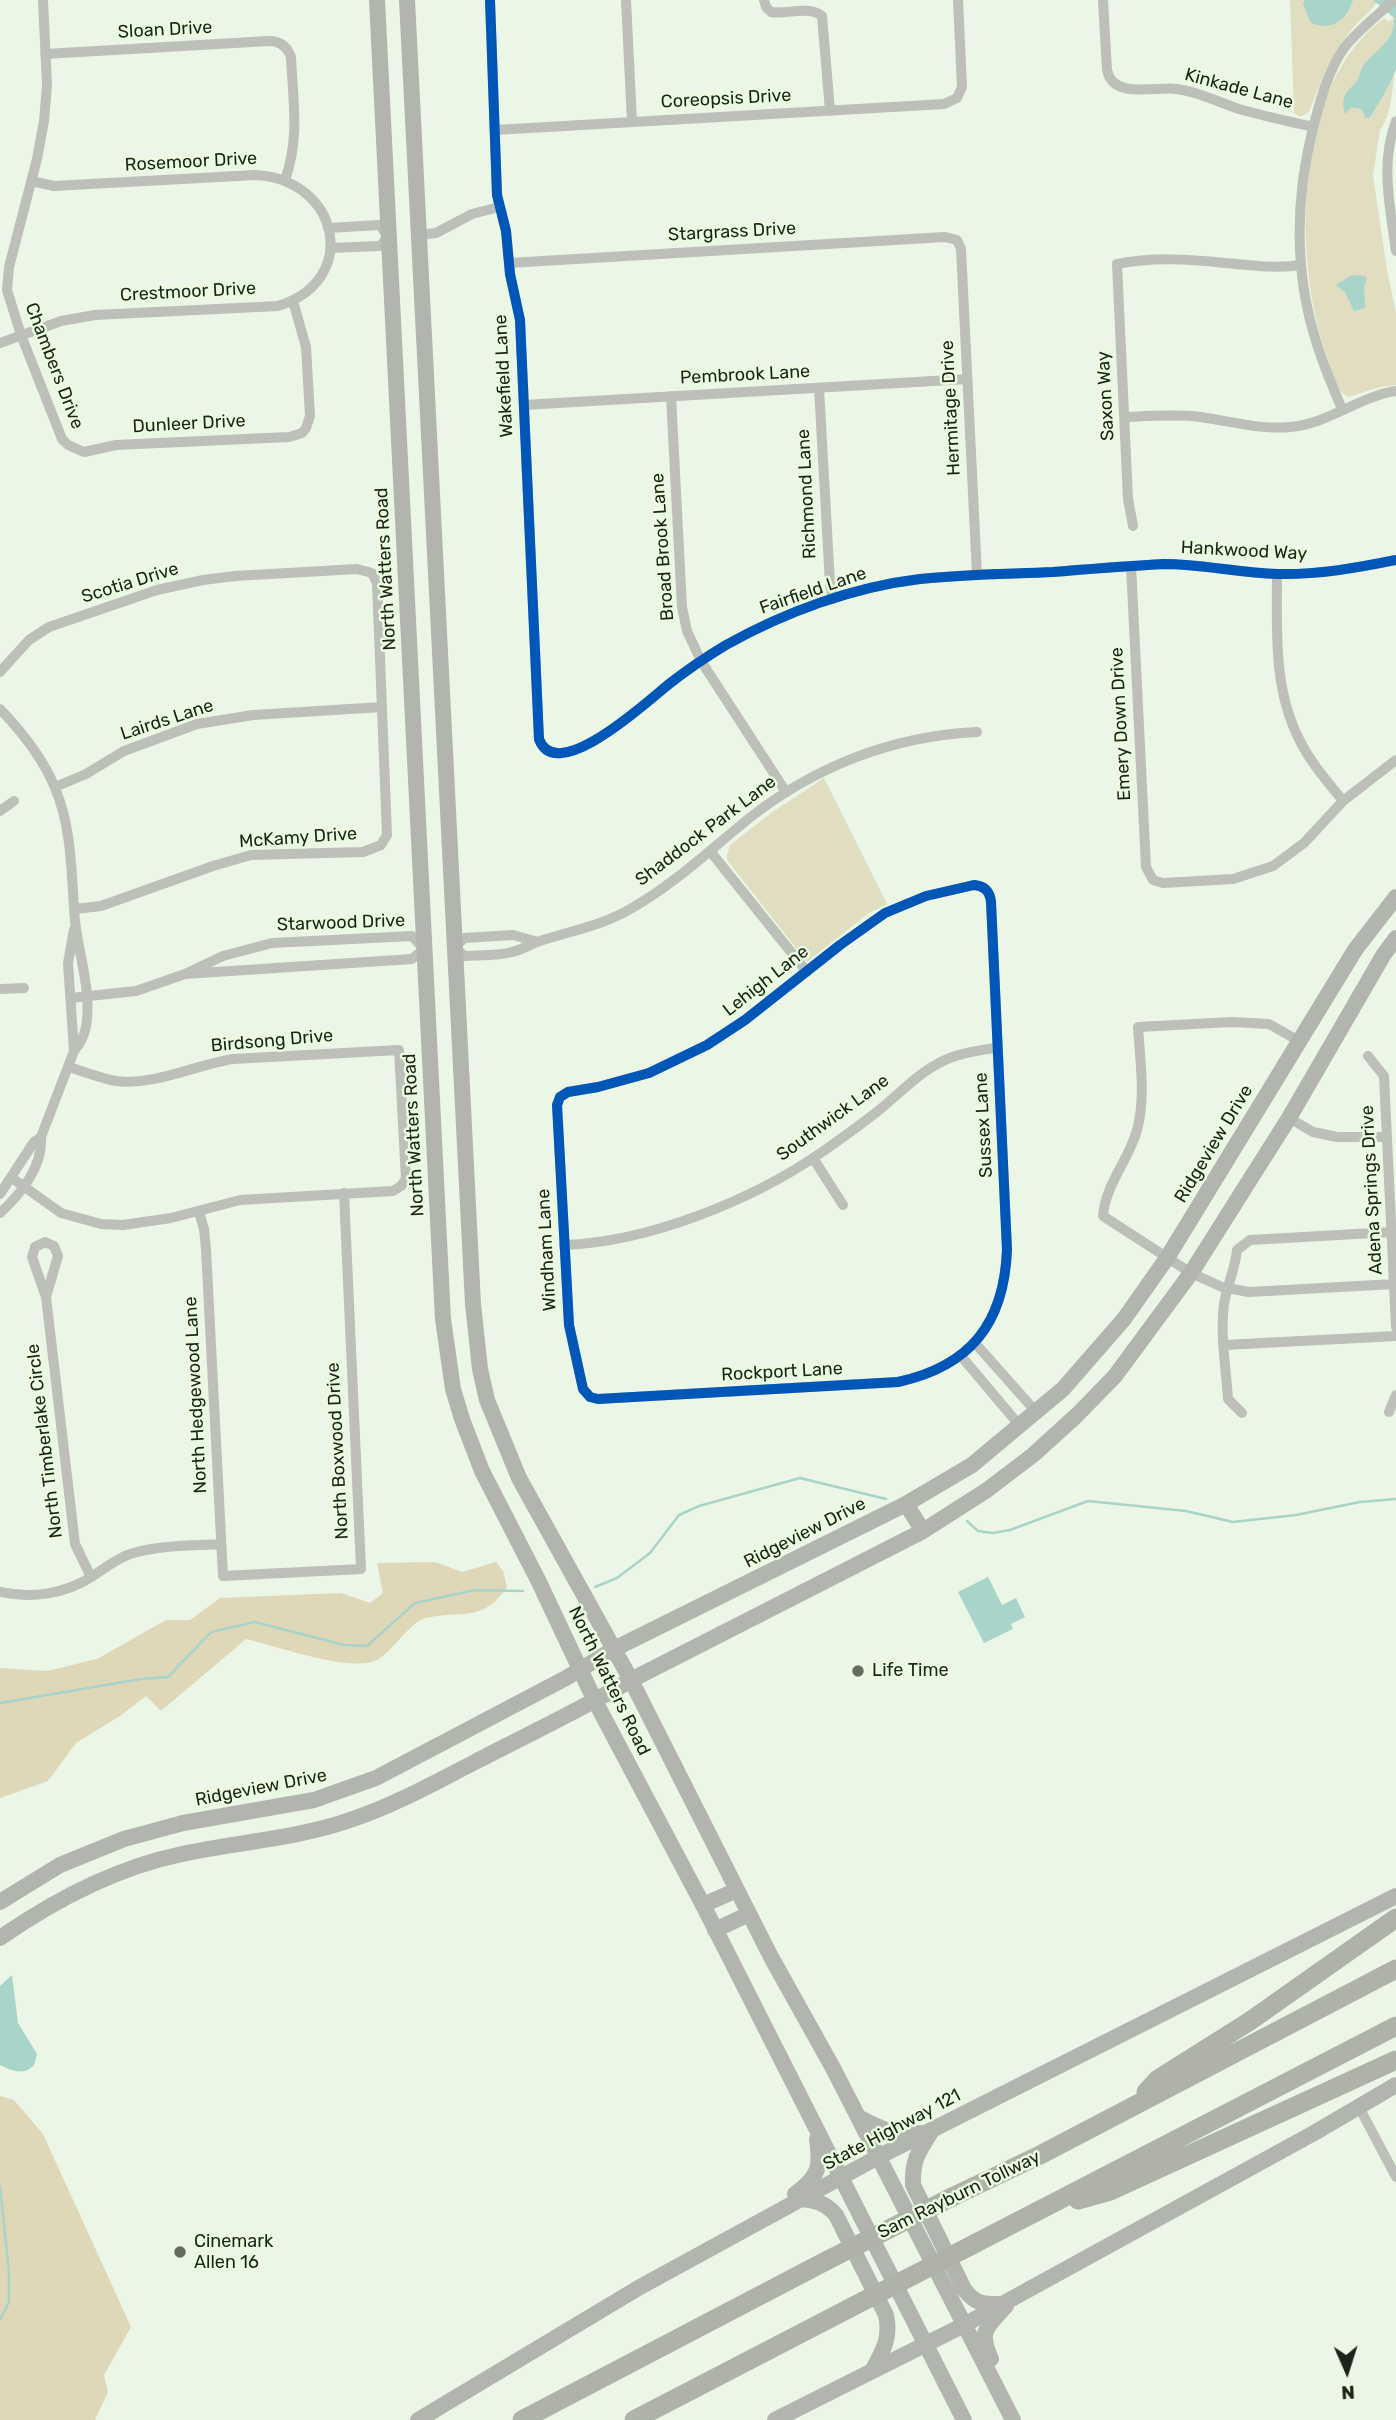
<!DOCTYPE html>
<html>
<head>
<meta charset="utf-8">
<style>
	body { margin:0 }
	#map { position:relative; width:1396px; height:2420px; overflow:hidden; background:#ebf6e6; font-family:Rubik,sans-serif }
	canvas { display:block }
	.north { position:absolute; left:1312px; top:2336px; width:70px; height:70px; -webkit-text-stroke:5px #e9fce0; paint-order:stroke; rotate:177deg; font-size:19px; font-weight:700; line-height:28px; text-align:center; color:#1c2318 }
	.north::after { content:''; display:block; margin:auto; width:24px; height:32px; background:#1c2318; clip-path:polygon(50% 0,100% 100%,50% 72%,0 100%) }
</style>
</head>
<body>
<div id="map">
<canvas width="1396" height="2420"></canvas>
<div class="north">N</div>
</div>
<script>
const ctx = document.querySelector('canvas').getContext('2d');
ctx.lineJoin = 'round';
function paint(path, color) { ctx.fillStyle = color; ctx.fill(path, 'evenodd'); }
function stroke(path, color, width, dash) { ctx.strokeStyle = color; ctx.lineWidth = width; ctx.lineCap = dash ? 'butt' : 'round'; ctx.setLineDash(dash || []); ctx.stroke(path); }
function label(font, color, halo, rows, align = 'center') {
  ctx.font = font + ' Rubik,sans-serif'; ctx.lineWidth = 5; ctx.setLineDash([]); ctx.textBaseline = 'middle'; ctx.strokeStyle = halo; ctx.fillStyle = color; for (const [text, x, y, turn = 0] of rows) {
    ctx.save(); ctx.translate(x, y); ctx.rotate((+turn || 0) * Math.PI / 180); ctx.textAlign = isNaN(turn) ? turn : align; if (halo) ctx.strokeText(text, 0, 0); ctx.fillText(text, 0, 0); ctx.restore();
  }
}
paint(new Path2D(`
	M1290 0H1378C1370 13 1358 21 1349 33 1330 56 1320 84 1309 112L1300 117 1294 113Z
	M1396 16C1396 46 1396 111 1380 130L1373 175 1387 270 1396 313V385L1380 387 1348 397C1335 391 1331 369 1327 356 1292 261 1293 81 1385 18L1388 22Z
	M824 778 887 904 869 913 807 962 727 860V855L730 845 774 811Z`), '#e1ddc1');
paint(new Path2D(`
	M435 1562 462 1572 496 1562 503 1571 507 1587C483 1623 462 1610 426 1618 410 1622 393 1651 377 1660 350 1673 277 1646 246 1639L161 1711 146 1696 120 1716 76 1743 48 1781 0 1798V1668L47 1671 97 1659 166 1620H190L220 1598 341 1593 370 1603 383 1593 377 1563Z
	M0 2096 14 2100 43 2134 131 2327 104 2375 108 2392 95 2420H0Z`), '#ded8b9');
paint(new Path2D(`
	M1305 0H1353C1347 20 1331 32 1311 23L1303 4Z
	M1373 0H1396C1396 21 1396 48 1396 68 1395 76 1375 111 1369 118H1365C1364 110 1359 106 1351 108L1345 114C1340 96 1346 93 1357 81 1361 76 1360 67 1366 62 1379 48 1395 40 1394 18Z
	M1359 275 1367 277 1364 287 1365 308 1354 311 1345 292 1336 285 1350 276Z
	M988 1577 1002 1605 1016 1598 1025 1617 1011 1624 1013 1629 984 1643 958 1592Z
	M12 1975 18 2023 37 2054 34 2065C24 2076 12 2071 0 2065V1986Z`), '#a8d4c9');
stroke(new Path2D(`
	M967 1521 978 1531 993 1533 1010 1530 1088 1501 1186 1511 1233 1522 1296 1515 1360 1502 1396 1499
	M595 1587 617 1578 650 1553 679 1515 699 1506 800 1478 886 1499
	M0 1703 141 1679 168 1677 211 1632 255 1622 344 1645 367 1646 415 1603 475 1590 523 1591
	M0 2186 9 2272V2302L0 2320`), '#a8d4c9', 2.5);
stroke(new Path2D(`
	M43 0 47 85 44 121 37 159 9 267 7 290 21 335 62 439 68 445 84 452 116 445 289 437 302 433 306 428 310 416 306 347 293 301
	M490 0 497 195 506 231 510 274 520 320 539 739C556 787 650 699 669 684 687 670 706 657 726 645 785 612 853 587 920 579 964 574 1009 574 1053 572 1090 569 1126 566 1164 564 1202 564 1239 573 1277 574 1317 575 1357 568 1396 560
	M626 0 632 122
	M764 0 766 7 771 12C787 15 808 5 822 16L830 111
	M1103 0 1107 70C1113 100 1155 86 1177 89 1199 92 1218 102 1239 109 1263 116 1288 121 1313 127
	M45 54 269 41C280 41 287 46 291 57 293 100 300 138 285 180
	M1396 121C1380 163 1390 207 1396 251
	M495 130 944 104 957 98 962 87 958 0
	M328 228 380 225 388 237 380 246 330 248
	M419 235 436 233 472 214 499 207
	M509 263 945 237 957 240 961 249 977 575
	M0 343 61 321 95 315 278 306C361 281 340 179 255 175L54 186 31 181
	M819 388 830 584 833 599
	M671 396 682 607 687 631 701 661 786 792
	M524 405 967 379
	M1342 409C1333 388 1324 367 1317 344 1294 274 1295 199 1313 128 1320 101 1328 71 1344 48 1358 30 1377 16 1394 0
	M1125 417C1150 416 1175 414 1200 417 1229 421 1261 430 1290 427 1328 424 1358 397 1396 391
	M1133 526 1128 499 1117 264C1153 257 1188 259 1225 263 1251 265 1275 269 1301 265
	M1131 566 1146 867 1153 880 1163 883 1233 879 1273 866 1304 843 1343 801 1396 760
	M1277 574C1277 629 1273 688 1299 739 1310 762 1327 781 1343 801
	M0 672 29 640 49 627 157 590 203 580 235 576 357 569 372 573 377 583 387 835 381 845 363 852 251 855 213 866 101 906 75 909
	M0 709C23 733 43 758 55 788 73 831 71 876 75 921 79 956 92 992 86 1027 84 1036 80 1044 74 1051L41 1137C43 1166 21 1194 0 1213
	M55 787 86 774 124 751 197 724 253 715 382 707
	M0 811 14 801
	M710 851 807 972
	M974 885C985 886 990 892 991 902L1007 1250C1004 1323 971 1366 898 1382L598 1399 590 1397 583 1389 569 1325 557 1105 560 1097 568 1092 598 1087 649 1073 707 1045 745 1020 840 945 885 913 926 896Z
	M74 929 68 963 74 1051
	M538 942 513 935 464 938 455 947 464 956C480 955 498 956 512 952 521 950 529 945 537 942 570 931 602 926 632 908 674 884 709 851 747 820 813 767 892 736 977 732
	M0 989 24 988
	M71 998 136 991 185 974 223 956 272 943 412 936 424 949 412 959 185 974
	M1299 1041 1269 1024 1232 1022 1138 1027C1140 1060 1146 1097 1137 1130 1129 1160 1105 1185 1103 1216L1191 1273 1222 1287 1249 1292 1394 1284
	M1368 1056 1384 1076 1396 1327
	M1289 1118 1313 1132 1337 1137H1387
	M813 1158 843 1205
	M12 1178 61 1213 101 1224 123 1225 171 1218 240 1200 393 1191 401 1186 406 1179 399 1050 233 1059C195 1065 154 1086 116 1081 100 1078 85 1072 69 1067
	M0 1194 34 1142 41 1137
	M199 1212 204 1229 206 1249 223 1576 361 1569 344 1193
	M564 1245C649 1242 753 1200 822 1152 841 1139 860 1125 878 1111 898 1095 917 1074 941 1062 958 1053 978 1050 997 1048
	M46 1297 58 1256 54 1246 45 1242 35 1247 32 1257 46 1297 75 1544 91 1577
	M975 1343 1037 1413
	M1225 1345 1396 1336
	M961 1356 1020 1426
	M1389 1412 1396 1395
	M1242 1413 1228 1399C1226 1368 1220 1335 1224 1304 1227 1286 1235 1269 1237 1250L1250 1240 1391 1232
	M0 1592C32 1599 65 1594 93 1576 105 1568 116 1559 130 1554 159 1545 190 1546 221 1544
	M1359 2107 1396 2177`), '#bdbfb9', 10);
stroke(new Path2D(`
	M377 0 443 1319 453 1389 462 1419 482 1471 539 1582 595 1701 703 1905 964 2420
	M407 0 473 1304 480 1369 487 1400 519 1478 631 1680 771 1957 833 2068 1013 2420
	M906 1504 923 1531
	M0 1902 60 1865 124 1839 183 1823 314 1800 376 1778 566 1678 614 1649 906 1504 972 1465 1063 1389 1124 1319 1167 1258 1355 950 1396 897
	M703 1905 737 1890
	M715 1930 749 1914
	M0 1938C56 1899 115 1868 182 1854 238 1842 295 1839 350 1820 393 1806 434 1783 475 1762 527 1735 580 1710 631 1680L923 1531 987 1490 1033 1455 1077 1415 1115 1376 1191 1273 1289 1118 1384 954 1396 938
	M858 2117C879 2128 896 2137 920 2133
	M931 2132C918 2152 912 2161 913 2185L964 2289C976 2305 983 2304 1002 2304
	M795 2194C819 2177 821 2167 817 2139
	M800 2199C815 2200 826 2203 836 2215L886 2315C891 2338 883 2351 872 2371
	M991 2359C978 2330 987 2327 1006 2306
	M418 2420 640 2287 878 2157 1396 1896
	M775 2420 964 2325 1314 2133 1396 2085`), '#b2b5ad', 16);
stroke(new Path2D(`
	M1146 2092 1158 2079 1250 2021 1396 1918
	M952 2197 1040 2155 1396 1969
	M1078 2200 1110 2191 1396 2060
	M976 2243 1396 2026
	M522 2420 824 2262
	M634 2420 848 2309`), '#afb2a9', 19);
stroke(new Path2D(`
	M824 2262 952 2197
	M848 2309 976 2243`), '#afb2a9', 19);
stroke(new Path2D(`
	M490 0 497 195 506 231 510 274 520 320 539 739C556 787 650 699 669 684 687 670 706 657 726 645 785 612 853 587 920 579 964 574 1009 574 1053 572 1090 569 1126 566 1164 564 1202 564 1239 573 1277 574 1317 575 1357 568 1396 560
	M974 885C985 886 990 892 991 902L1007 1250C1004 1323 971 1366 898 1382L598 1399 590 1397 583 1389 569 1325 557 1105 560 1097 568 1092 598 1087 649 1073 707 1045 745 1020 840 945 885 913 926 896Z`), '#0057b8', 10);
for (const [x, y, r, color] of [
	[858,1671,7,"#646d60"],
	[180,2252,7,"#646d60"]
]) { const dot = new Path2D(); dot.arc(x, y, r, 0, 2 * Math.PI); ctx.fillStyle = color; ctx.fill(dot); stroke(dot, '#e9fce0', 2.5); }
label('18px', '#1c2318', '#e9fce0', [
	["Sloan Drive",165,30,-3],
	["Kinkade Lane",1239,89,15],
	["Coreopsis Drive",726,99,-3],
	["Rosemoor Drive",191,162,-3],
	["Stargrass Drive",732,232,-3],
	["Crestmoor Drive",188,292,-3],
	["Chambers Drive",54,366,69],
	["Pembrook Lane",745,375,-3],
	["Wakefield Lane",504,376,-93],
	["Saxon Way",1106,396,-93],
	["Hermitage Drive",951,408,-93],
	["Dunleer Drive",189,424,-3],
	["Richmond Lane",807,494,-93],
	["Broad Brook Lane",663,547,-94],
	["Hankwood Way",1244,551,3],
	["North Watters Road",386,569,-93],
	["Scotia Drive",130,583,-17],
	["Fairfield Lane",813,591,-19],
	["Lairds Lane",167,720,-18],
	["Emery Down Drive",1121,724,-93],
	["Shaddock Park Lane",706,831,-37],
	["McKamy Drive",298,838,-4],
	["Starwood Drive",341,923,-2],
	["Lehigh Lane",766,981,-38],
	["Birdsong Drive",272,1041,-5],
	["Southwick Lane",833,1118,-36],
	["Sussex Lane",984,1125,-93],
	["North Watters Road",414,1135,-93],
	["Ridgeview Drive",1214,1144,-59],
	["Adena Springs Drive",1372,1190,-93],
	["Windham Lane",547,1250,-93],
	["Rockport Lane",782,1372,-3],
	["North Hedgewood Lane",196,1395,-93],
	["North Timberlake Circle",45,1441,-97],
	["North Boxwood Drive",338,1451,-93],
	["Ridgeview Drive",805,1533,-27],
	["North Watters Road",609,1681,64],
	["Ridgeview Drive",261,1788,-11],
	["State Highway 121",892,2130,-28],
	["Sam Rayburn Tollway",959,2195,-26]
]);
label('18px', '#1c2318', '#e9fce0', [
	["Life Time",872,1671],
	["Cinemark",194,2242],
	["Allen 16",194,2263]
], 'left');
</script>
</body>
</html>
